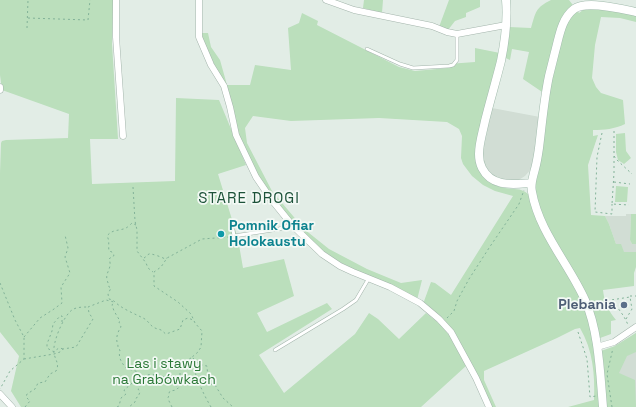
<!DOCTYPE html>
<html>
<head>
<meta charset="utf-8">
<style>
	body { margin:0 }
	canvas { display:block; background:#e2ede6 }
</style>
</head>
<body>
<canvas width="636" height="407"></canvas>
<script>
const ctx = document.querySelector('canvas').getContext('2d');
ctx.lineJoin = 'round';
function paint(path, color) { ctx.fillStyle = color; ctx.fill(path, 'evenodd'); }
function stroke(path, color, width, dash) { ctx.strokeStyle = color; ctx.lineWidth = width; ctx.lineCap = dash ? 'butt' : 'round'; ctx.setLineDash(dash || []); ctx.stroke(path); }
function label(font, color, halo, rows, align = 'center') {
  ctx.font = font + ' "Space Grotesk",sans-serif'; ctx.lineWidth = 3.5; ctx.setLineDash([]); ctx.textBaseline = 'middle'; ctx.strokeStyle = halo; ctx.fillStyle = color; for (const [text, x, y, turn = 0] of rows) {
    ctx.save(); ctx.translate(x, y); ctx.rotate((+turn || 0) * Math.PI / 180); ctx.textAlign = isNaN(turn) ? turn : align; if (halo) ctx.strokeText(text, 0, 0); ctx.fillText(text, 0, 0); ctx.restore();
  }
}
paint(new Path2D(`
	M492 108 540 117 532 168 525 176 517 181 498 180 486 169 482 153Z
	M626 214H631L630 240 632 244H636V252H624L616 244 609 224 605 216H626Z
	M636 333V407H613L615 346Z`), '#d1ddd4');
paint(new Path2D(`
	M0 0H113L112 44 118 139H90L92 184 175 181 176 98 219 100 246 165 218 174 238 239 243 268 284 259 294 296 257 313 267 332 327 303 332 309 259 355 284 393 355 334 369 313 378 319 399 339 426 313 441 325 453 340 466 366 421 407H21L11 391 19 356 0 332V173L1 143 2 141 6 140 68 138 69 114 2 90 0 75Z
	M364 0H383L382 13 363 8Z
	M449 0H480V7L466 13V17L455 21 448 30 439 27Z
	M551 0H569L579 13 583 10 595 8 636 15V22L620 18 601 17 595 45 592 78 596 87 601 93 623 100 625 124C615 129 604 130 593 130V136L598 135 588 165 591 215 605 216 609 224 616 244H621L624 252H636V267L634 273V286L603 290C604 301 609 312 616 320L611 321V334L600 338 595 316 588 298 600 407H568L594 400C595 375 593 350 580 328L575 329 557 338 484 371V380L496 407H491L443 320 423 304 431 282 435 283 451 295 513 196 495 191 483 185 472 176 463 164 461 158 462 136 459 129 447 122 379 118 291 121 253 116 245 128 247 143 272 191 304 229 329 249 367 269 401 283 422 280 417 300 343 265 318 247 305 235 273 199 259 178 238 133 233 110 203 41 202 33H208L211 47 220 60 227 85H250L255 65 291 70 288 28 299 23 302 13 318 21 317 25 399 67 415 71 448 68V64L475 62V48L505 54 509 27 531 28C536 12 535 8 551 0ZM512 49 529 52 523 79 548 96 537 171 528 194C520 187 514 190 505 188 482 184 473 167 476 145L499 55 510 60Z
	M625 133 626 151 631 158 624 164 618 160 616 152V134Z
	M616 186 628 187 627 202H615Z
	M631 214H636V244H632L630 240Z
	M636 333V352L627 356 619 373 635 380 636 407H607L601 351 615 346Z`), '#bbdfbc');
const lane = new Path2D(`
	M367 49 400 64 413 68 449 66 453 65 457 60V34
	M233 230 234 236 279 229 292 225
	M275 350 343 309 356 300 369 278`);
const street = new Path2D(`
	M116 0V37L123 136
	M199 0V37L211 65 224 86 230 107 236 135 256 177 271 199 292 225 322 254 340 266 353 272 390 287 420 303 439 319 451 332 476 378 489 407
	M326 0 354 10 432 26 447 32 457 34 506 25
	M0 87V90
	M597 347 614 342 636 327
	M0 394 12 407`);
const secondary = new Path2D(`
	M506 0C508 21 505 41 501 61 496 81 490 101 485 121 483 131 479 143 479 154 479 159 480 164 482 168 492 188 514 184 531 183
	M603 407C600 373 599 332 585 300 569 264 539 232 532 192 530 184 533 177 535 169 537 162 538 155 539 148 542 124 544 99 549 76 551 68 553 60 555 52 559 38 561 19 574 9 586 0 622 9 636 12`);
stroke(lane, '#a4b5ac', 4);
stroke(street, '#a4b5ac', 7);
stroke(secondary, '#a3bcae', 9);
stroke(new Path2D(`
	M28 18 88 20 90 0
	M27 28 28 0
	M614 131V173L612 204 629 205
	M602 133 597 157 595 212 612 214V204
	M614 156 618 161 632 174
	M614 182 630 184
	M133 187 135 221 137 230V251L146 263 148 268 153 272
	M136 225 132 223C131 224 128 227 126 228 120 231 112 229 107 236 110 241 108 246 109 251L112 252 114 255 113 257 110 258 109 259C113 268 105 272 107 280 108 283 109 285 109 287L111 288 108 294 109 299 113 300C120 308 133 313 143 318 148 320 150 326 155 328 157 329 159 329 161 330 163 331 164 333 166 334L180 329 183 320 188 318 193 320
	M144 258C146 257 147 255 149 254 150 253 162 257 165 259L167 258
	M0 283 15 320 24 337V359L10 371 0 389
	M630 296H636
	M447 318 454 311 457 301 469 279 489 248 519 204 524 190
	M626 319 632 309 630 297 611 300C618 308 624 315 628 325
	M62 322V316H60L53 324 52 331 47 344V348L54 352C57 349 59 347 63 349
	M578 332 587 359 590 397 596 396
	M24 337 40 318 54 309 62 303 61 287 70 273 65 257 68 248 65 235
	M193 358C197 363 200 365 207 366L208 380 211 384 215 385 223 398 233 407
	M24 359 54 354 60 352 63 349 76 347 93 319 89 313 88 307 106 300 114 302 112 305 114 311 120 321 119 322 121 327C118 331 116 337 117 342 118 344 118 346 118 348L120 350C118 357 121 362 126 368H128C131 371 136 370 139 373L138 375 140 377V384H142L138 389 140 392 138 397 136 398 135 402 129 407
	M25 407 30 401 26 397 27 394 35 389 38 383 45 382 50 374 56 371C60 364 55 360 54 353 52 343 64 315 72 310 76 307 83 307 88 307
	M117 407 119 406 121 398 126 394 124 390C129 386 134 381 139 378 147 373 158 374 166 378 171 381 174 385 179 387
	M172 407 169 401 168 397 169 396V393L170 391C175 390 176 391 179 387 178 382 178 382 180 377 180 375 180 373 180 371 181 365 185 361 191 358
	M211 407C202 392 195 375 191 358L198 352 201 347 202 331 195 323 191 314 178 302 154 286V272L161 267 167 258 202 239 229 237
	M612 407 607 374 613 348`), '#82b298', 1, [2, 3]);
stroke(lane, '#fff', 3);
stroke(street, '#fff', 6);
stroke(secondary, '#fff', 8);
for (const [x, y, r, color] of [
	[221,234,4,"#0f9aa8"],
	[624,305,4,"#5c6f8a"]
]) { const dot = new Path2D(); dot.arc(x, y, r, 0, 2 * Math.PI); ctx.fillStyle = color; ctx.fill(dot); stroke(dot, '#f3f9f5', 1.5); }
label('bold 14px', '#0d838f', '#f3f9f5', [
	["Pomnik Ofiar",229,226],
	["Holokaustu",229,242]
], 'left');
label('bold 14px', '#4e5e75', '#f3f9f5', [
	["Plebania",616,305]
], 'right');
label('14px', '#2a7836', '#f3f9f5', [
	["Las i stawy",164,364],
	["na Grabówkach",164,380]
]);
ctx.letterSpacing = '1px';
label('15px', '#1c5239', '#f3f9f5', [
	["STARE DROGI",249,199]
]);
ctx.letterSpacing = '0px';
</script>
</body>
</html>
